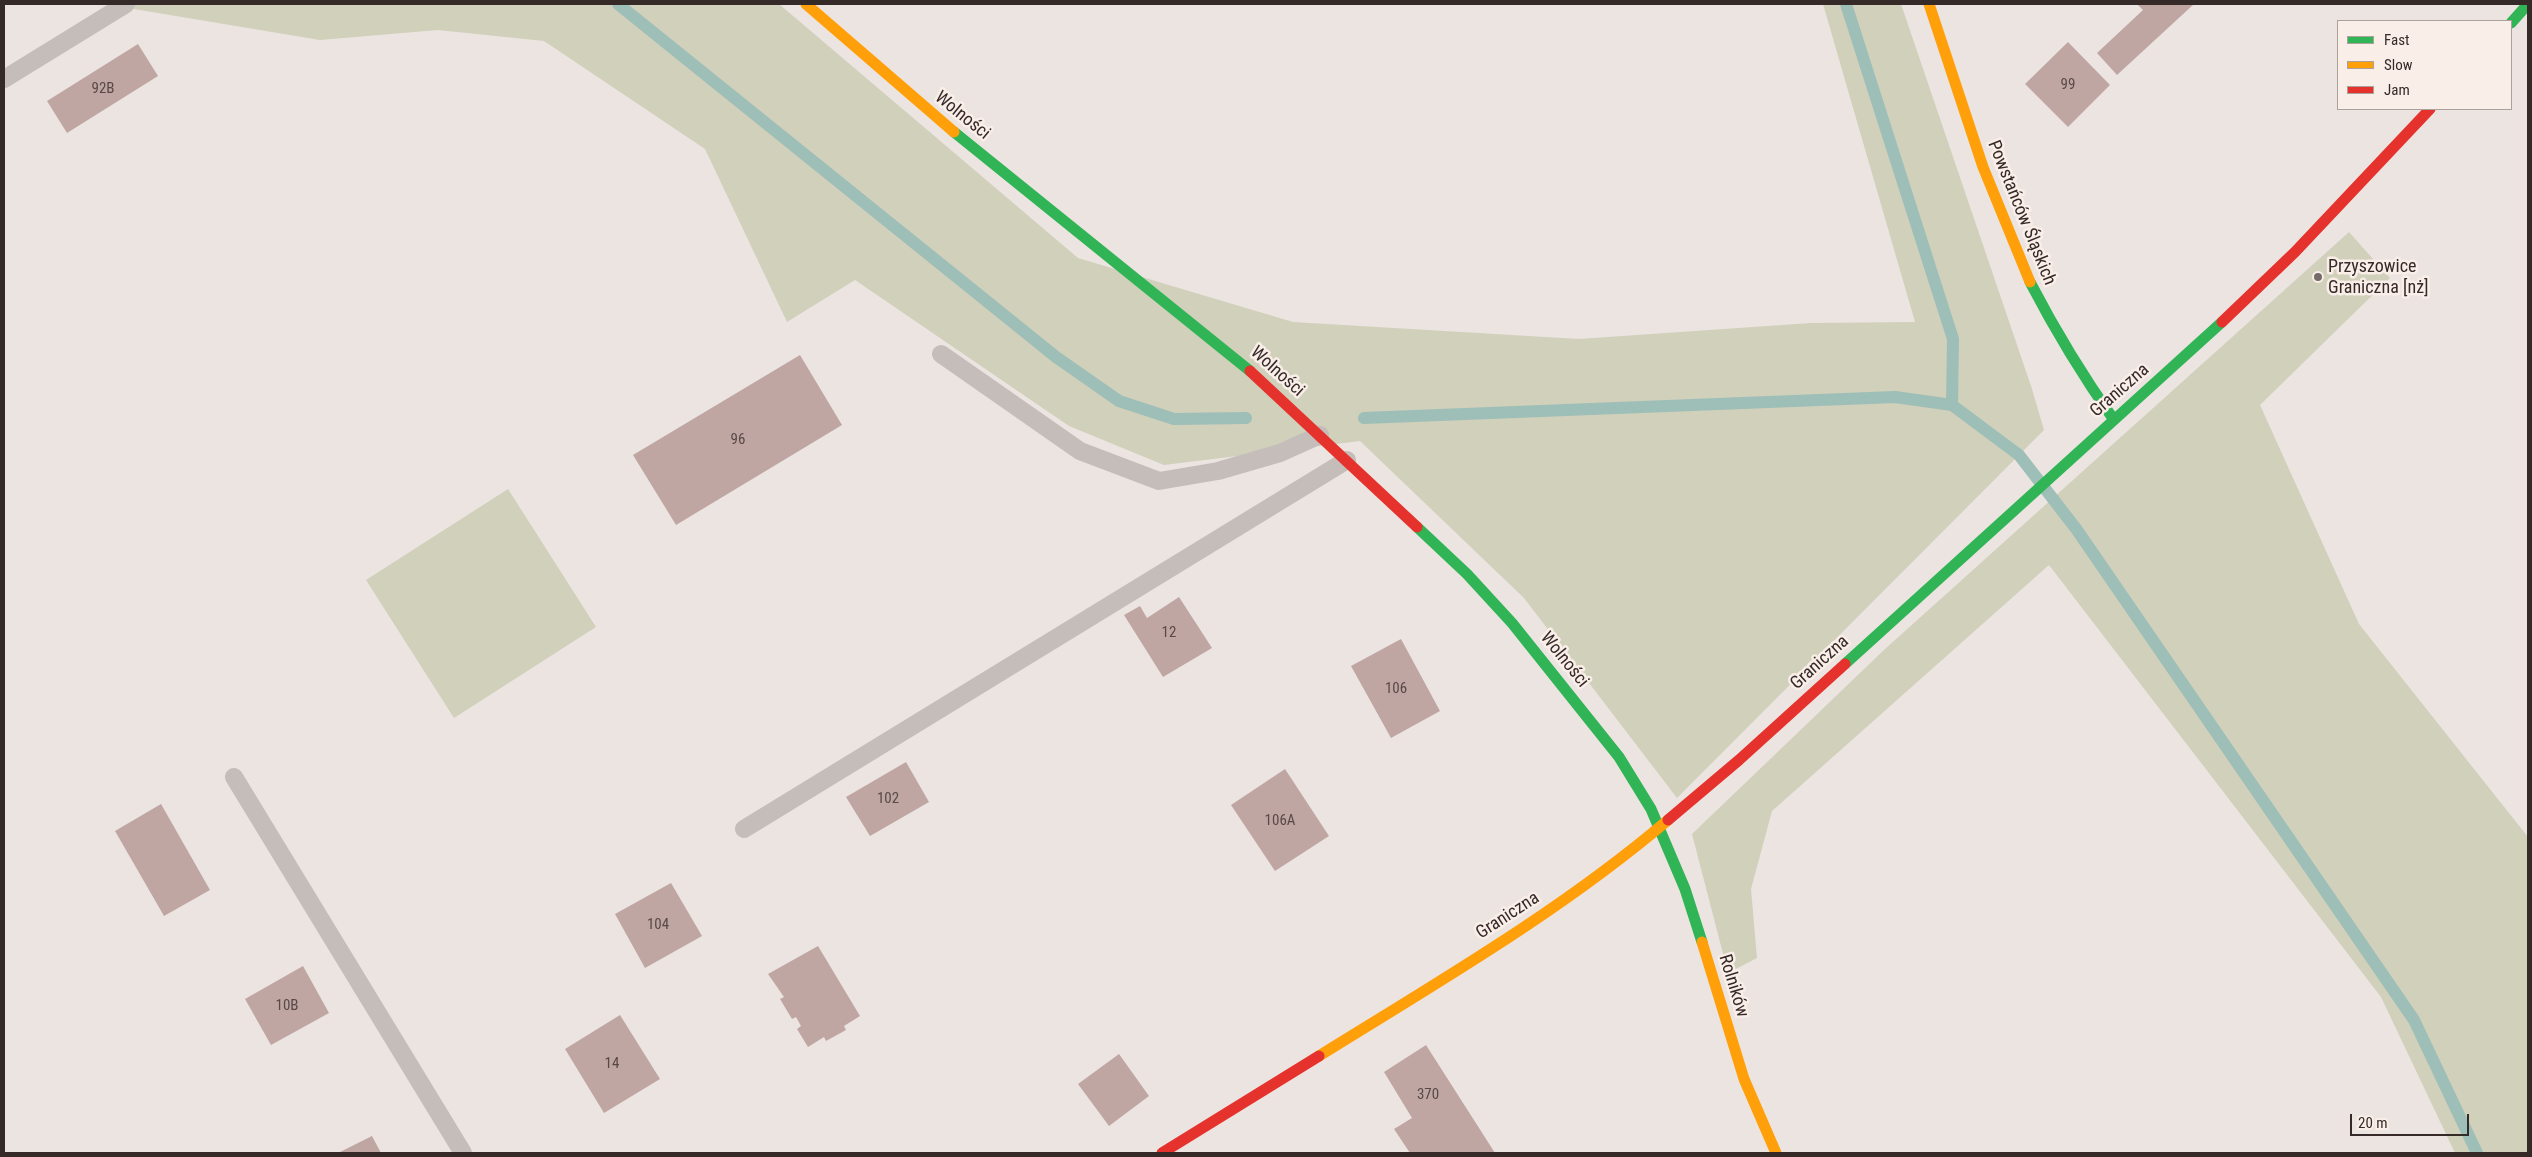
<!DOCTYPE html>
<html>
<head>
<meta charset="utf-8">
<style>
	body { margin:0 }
	#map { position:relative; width:2532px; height:1157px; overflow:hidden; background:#ece4e1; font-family:"Roboto Condensed",sans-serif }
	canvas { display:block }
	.frame { position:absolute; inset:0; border:5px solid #362a28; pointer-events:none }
	.legend { position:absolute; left:2337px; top:20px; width:175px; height:90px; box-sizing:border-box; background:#f9eee8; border:1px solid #aba09b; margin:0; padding:6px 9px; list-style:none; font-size:15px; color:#362a28 }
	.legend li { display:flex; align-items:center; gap:10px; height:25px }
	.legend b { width:25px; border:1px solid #aba09b }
	.scale { position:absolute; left:2350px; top:1114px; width:119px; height:22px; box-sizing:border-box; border:2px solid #362a28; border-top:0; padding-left:6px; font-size:15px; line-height:18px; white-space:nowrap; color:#362a28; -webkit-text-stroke:4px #f9eee8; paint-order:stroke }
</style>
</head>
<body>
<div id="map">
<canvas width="2532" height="1157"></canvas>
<div class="frame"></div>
<ul class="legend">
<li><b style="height:6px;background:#30b455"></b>Fast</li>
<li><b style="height:6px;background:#ff9f0a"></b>Slow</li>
<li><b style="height:6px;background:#e5322d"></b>Jam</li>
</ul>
<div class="scale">20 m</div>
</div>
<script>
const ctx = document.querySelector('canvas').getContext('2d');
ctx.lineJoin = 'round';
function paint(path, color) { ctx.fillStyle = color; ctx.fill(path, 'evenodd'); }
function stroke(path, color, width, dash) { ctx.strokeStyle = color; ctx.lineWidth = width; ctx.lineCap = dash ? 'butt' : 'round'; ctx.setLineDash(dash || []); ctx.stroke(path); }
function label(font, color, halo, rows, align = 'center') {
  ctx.font = font + ' "Roboto Condensed",sans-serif'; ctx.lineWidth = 5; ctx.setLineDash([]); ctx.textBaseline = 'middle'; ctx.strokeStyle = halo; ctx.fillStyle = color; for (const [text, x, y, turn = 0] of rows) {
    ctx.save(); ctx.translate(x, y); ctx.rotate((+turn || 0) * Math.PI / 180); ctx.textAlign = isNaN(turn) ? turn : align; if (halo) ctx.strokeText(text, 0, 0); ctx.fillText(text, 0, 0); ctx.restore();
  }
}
paint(new Path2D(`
	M122 4H779L1078 258 1293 322 1579 339 1811 323 1915 322 1823 4H1901L2032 389 2044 430 1677 798 1524 598 1360 441 1164 465 1069 426 855 280 787 322 705 149 544 41 438 30 320 40 134 9Z
	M2349 232 2390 278 2260 405 2359 624 2528 837V1153H2455L2381 997 2049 565 1772 811 1751 889 1757 958 1728 973 1692 834 1885 649Z
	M508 489 596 627 454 718 366 580Z`), '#d0d0bb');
stroke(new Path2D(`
	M618 4 1056 357 1119 401 1174 419 1246 418
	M1846 4 1953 339 1952 405
	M1364 418 1895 397 1952 405 2019 455 2077 530 2414 1020 2477 1153`), '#9ebeb8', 12);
paint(new Path2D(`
	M2137 4H2194L2117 75 2097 53 2143 10Z
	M2068 42 2110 85 2068 127 2025 84Z
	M138 44 158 76 67 133 47 101Z
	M800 355 842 425 676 525 633 455Z
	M1179 597 1212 648 1163 677 1124 615 1140 606 1147 618Z
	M1401 639 1440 711 1391 738 1351 666Z
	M906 762 929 802 870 836 846 797Z
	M1285 769 1329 836 1275 871 1231 805Z
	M161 804 210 890 164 916 115 831Z
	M671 883 702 936 645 968 615 914Z
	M818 946 860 1016 844 1026 846 1030 826 1041 824 1037 808 1047 797 1029 801 1026 796 1017 792 1019 780 999 784 997 768 974Z
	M303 966 329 1013 271 1045 245 999Z
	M620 1015 660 1079 604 1113 565 1049Z
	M1426 1045 1495 1153H1410L1394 1129 1412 1118 1384 1072Z
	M1119 1054 1149 1096 1109 1126 1078 1084Z
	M372 1136 381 1153H338Z`), '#bfa6a3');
stroke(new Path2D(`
	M4 79 126 4
	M941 354 1080 451 1159 481 1218 471 1280 453 1320 435
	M234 777 463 1153
	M744 829 1347 460`), '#c5bdba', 18);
stroke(new Path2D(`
	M2511 23 2528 4
	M954 132 1250 371
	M2030 282C2055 330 2082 375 2114 420
	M1417 527 1467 574 1512 623 1619 757 1651 809 1685 889 1702 942
	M1845 664 2222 322`), '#30b455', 11);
stroke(new Path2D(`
	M806 4 954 132
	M1929 4 1983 167 2030 282
	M1702 942 1744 1079 1776 1153
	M1319 1056C1438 982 1561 911 1668 820`), '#ff9f0a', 11);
stroke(new Path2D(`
	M2222 322 2295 252 2430 109
	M1250 371 1417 527
	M1668 820 1739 760 1845 664
	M1162 1153 1319 1056`), '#e5322d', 11);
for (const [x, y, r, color] of [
	[2318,277,5,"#766b69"]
]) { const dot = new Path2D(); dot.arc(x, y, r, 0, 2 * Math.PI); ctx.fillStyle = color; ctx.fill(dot); stroke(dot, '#f9eee8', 2); }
label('15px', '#584947', null, [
	["99",2068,85],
	["92B",103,89],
	["96",738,440],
	["12",1169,633],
	["106",1396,689],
	["102",888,799],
	["106A",1280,821],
	["104",658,925],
	["10B",287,1006],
	["14",612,1064],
	["370",1428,1095]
]);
label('18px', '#362a28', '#f9eee8', [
	["Wolności",962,116,39],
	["Powstańców Śląskich",2021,213,68],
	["Wolności",1277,372,42],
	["Graniczna",2120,391,-41],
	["Wolności",1564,660,51],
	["Graniczna",1820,663,-42],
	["Graniczna",1508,916,-33],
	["Rolników",1733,986,73]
]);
label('18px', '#362a28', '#f9eee8', [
	["Przyszowice",2328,267],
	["Graniczna [nż]",2328,288]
], 'left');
</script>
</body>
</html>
